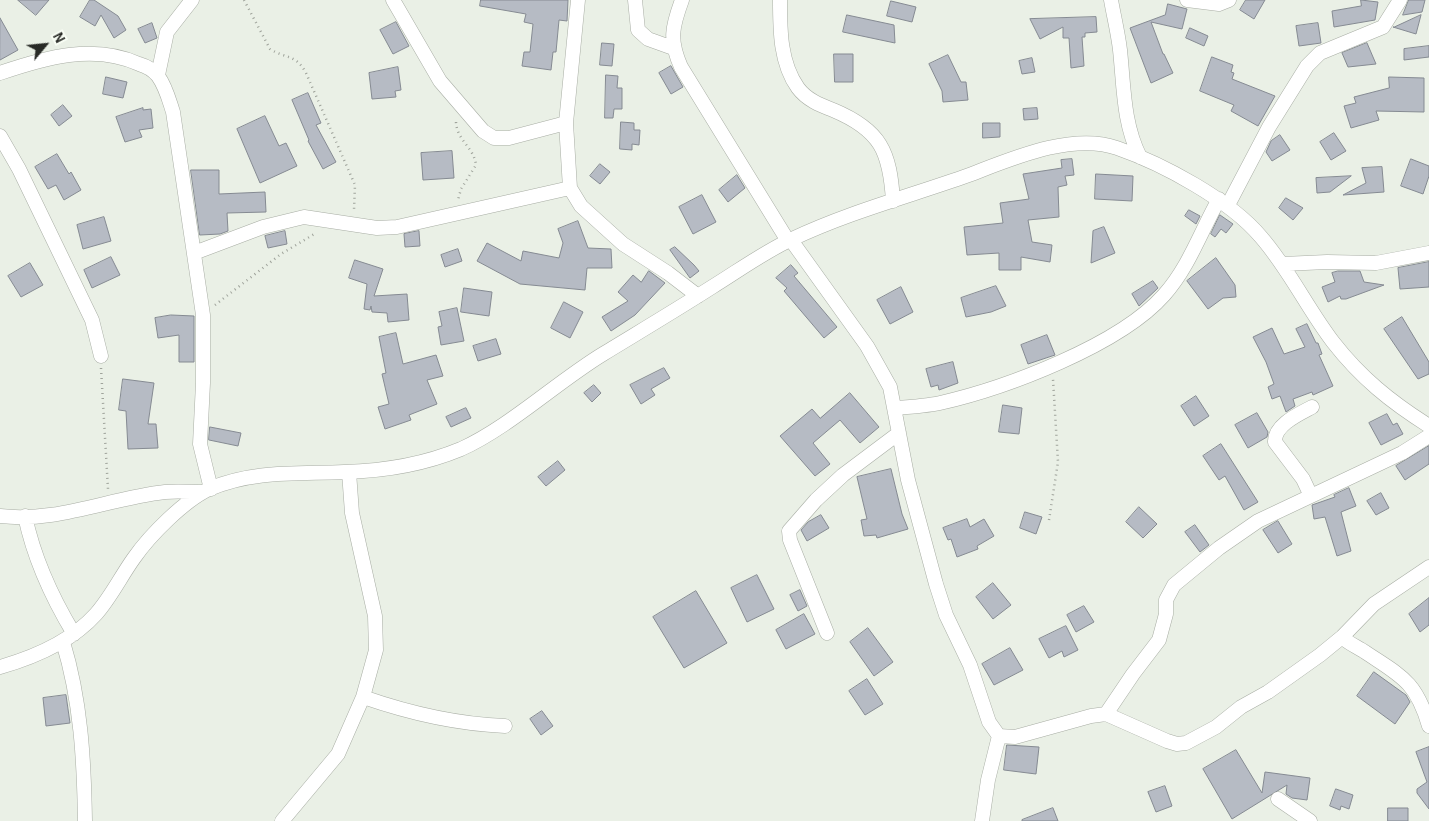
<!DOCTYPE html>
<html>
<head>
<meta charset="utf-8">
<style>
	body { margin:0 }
	#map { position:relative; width:1429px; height:821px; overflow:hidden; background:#eaf0e6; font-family:"Alegreya Sans",sans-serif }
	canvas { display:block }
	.north { position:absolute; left:20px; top:20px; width:50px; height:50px; -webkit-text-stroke:4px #f8fdf4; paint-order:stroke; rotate:62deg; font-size:14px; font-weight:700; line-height:20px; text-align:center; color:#282a26 }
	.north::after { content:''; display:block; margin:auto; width:18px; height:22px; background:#282a26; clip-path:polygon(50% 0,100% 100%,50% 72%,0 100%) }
</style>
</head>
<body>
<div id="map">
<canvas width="1429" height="821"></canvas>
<div class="north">N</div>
</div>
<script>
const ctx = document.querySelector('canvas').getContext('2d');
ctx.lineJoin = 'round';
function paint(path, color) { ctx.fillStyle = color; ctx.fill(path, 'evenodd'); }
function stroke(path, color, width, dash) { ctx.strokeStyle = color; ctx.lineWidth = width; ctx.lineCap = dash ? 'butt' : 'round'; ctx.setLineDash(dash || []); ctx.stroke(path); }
const building = new Path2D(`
	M18 0H49L36 15Z
	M90 0H94L118 16 126 30 114 38 101 15 95 26 80 17Z
	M481 0H568L567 21 559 20 556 52H553L551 70 522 66 524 52H530L533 24 524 22 526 14 480 6Z
	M1246 0H1265L1254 19 1240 10Z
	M1361 0 1378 2 1375 20 1334 27 1332 11 1361 6Z
	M1409 0H1425L1422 12 1403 15Z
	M891 1 916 7 912 22 887 16Z
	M1168 4 1187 9 1182 29 1151 22 1163 54H1164L1173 73 1151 83 1130 28 1165 15Z
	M847 15 894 25 895 43 843 32Z
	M1421 15 1416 34 1393 27H1394Z
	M1096 17 1097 32 1085 33V37H1082L1084 66 1071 68 1069 38H1063V27L1040 39 1030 19Z
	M0 18 18 50 0 60Z
	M396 22 409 46 393 54 380 30Z
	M152 23 157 38 145 43 138 29Z
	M1318 23 1321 43 1299 46 1296 26Z
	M1190 28 1208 36 1204 46 1186 38Z
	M602 43 614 44 612 66 600 65Z
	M1367 43 1376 64 1348 67 1342 53Z
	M1429 46V57L1404 60V49Z
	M834 54H853V82H835Z
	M948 55 961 82H966L968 100 943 102 942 91 929 64Z
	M1212 57 1233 65 1231 72 1234 73 1232 79 1275 96 1258 126 1231 111 1234 105 1200 91Z
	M1032 58 1035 72 1022 74 1019 61Z
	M671 66 683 87 671 94 659 73Z
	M398 67 401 90 395 91 396 97 372 99 369 73Z
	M606 75 618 76 617 88H622V109H614L613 118H605Z
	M106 77 127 82 123 98 103 94Z
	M1389 77 1424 78V112L1376 111 1379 120 1351 128 1344 106 1356 103 1354 97 1389 88Z
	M308 93 321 123 316 125 336 162 323 169 308 141 309 140 292 100Z
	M63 105 72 116 59 126 51 115Z
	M143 108V110L151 109 153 128 139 130 142 137 125 142 116 117Z
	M1037 108 1038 119 1024 120 1023 109Z
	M265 116 279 146 286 143 297 166 260 183 237 129Z
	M621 122 634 123V130H640L639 145 632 144V150L620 149Z
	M983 123H1000V137L983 138Z
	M1334 133 1346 151 1331 160 1320 142Z
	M1280 135 1290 150 1272 161 1266 152 1271 141Z
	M452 151 454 178 423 180 421 153Z
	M57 154 69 174 71 172 81 190 64 200 56 185 48 189 35 167Z
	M1072 159 1074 175 1065 176 1067 185 1058 187 1059 217 1028 220 1032 242 1052 245 1050 262 1021 257V270H999V253L967 255 964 227 1003 223 1000 203 1029 199 1023 174 1062 168 1061 160Z
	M1411 159 1429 166V176L1423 194 1401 186Z
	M600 164 610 172 600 184 590 176Z
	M1382 167 1384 192 1343 195 1366 183 1362 168Z
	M191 170H219V194L265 192 266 212 227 213 228 231 220 234 200 235Z
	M1096 174 1133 176 1132 201 1095 199Z
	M737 175 745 188 728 202 719 190Z
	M1351 176 1330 192 1317 193 1316 178Z
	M702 195 716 222 693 234 679 207Z
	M1286 198 1303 208 1293 220 1279 208Z
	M1189 210 1200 216 1196 224 1185 216Z
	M1220 215 1233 224 1226 233 1221 229 1215 237 1211 234Z
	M104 217 111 241 83 249 77 225Z
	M578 221 588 248 611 249 612 268H587L585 290 520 284 477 261 487 243 521 261 523 251 559 258 563 243 558 229Z
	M1104 227 1115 253 1091 263 1093 231Z
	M285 231 287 244 268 248 265 236Z
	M419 231 420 246 405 247 404 234Z
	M675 247 694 265 699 271 690 278 670 250Z
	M458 249 462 261 445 267 441 255Z
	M111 257 120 275 92 288 84 270Z
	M1216 258 1235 285 1236 297 1223 298 1208 309 1187 281Z
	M355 260 383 269 374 296 407 294 409 320 388 322 387 313 372 312 371 306 370 310 364 309 367 284 349 278Z
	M1429 262V287L1400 289 1398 268Z
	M30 263 43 285 21 297 8 276Z
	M791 265 798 273 794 276 837 327 824 338 784 291 787 288 776 278Z
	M649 271 665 283 635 315 611 331 602 317 628 301 618 292 633 275 641 282Z
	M1338 271H1360L1364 282 1384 285 1346 299H1341L1340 296 1328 302 1322 287 1335 282 1332 273Z
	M1153 281 1158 288 1139 306 1132 294Z
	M996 286 1006 306 991 312 966 317 961 298Z
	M901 287 913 312 890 324 877 300Z
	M464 288 492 292 489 316 461 312Z
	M564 302 583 312 570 338 551 328Z
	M457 308 464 341 441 345 438 327 442 326 439 312Z
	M171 315 194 316V362H179V335L158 338 155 318Z
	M1402 317 1429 362V374L1418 379 1384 329Z
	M1307 324 1316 343H1318L1322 354 1319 355 1333 386 1313 395 1312 392 1293 399 1295 406 1286 412 1280 396 1272 399 1268 387 1274 384 1266 362 1253 337 1272 328 1284 354 1305 347 1296 329Z
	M396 333 403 364 436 355 443 376 427 380 437 404 409 415 411 420 385 429 378 407 389 404 382 374 386 373 379 337Z
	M1047 335 1055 355 1028 364 1021 345Z
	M496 339 501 354 478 361 473 346Z
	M953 362 958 383 939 390 938 385 931 387 926 369Z
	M664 368 670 378 651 389 655 395 641 404 630 385Z
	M123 379 154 383 148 424H156L158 448 128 449 126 411 119 410Z
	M594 385 601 393 592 402 584 393Z
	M850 393 879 427 860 443 840 420 813 443 830 464 815 476 780 436 812 409 820 418Z
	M1196 396 1209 416 1194 426 1181 406Z
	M1003 405 1022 408 1019 434 999 432Z
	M466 408 471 418 451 427 446 417Z
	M1257 413 1268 432 1267 437 1248 448 1235 425Z
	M1387 414 1393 425 1397 423 1403 434 1381 445 1369 423Z
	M210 427 241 433 238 446 209 440Z
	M1221 444 1258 502 1244 510 1225 476 1219 480 1203 456Z
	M1429 446V464L1405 480 1396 466Z
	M558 461 565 470 546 486 538 477Z
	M891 469 902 514 908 529 877 538 876 535 864 536 861 520 867 519 857 477Z
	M1349 488 1356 506 1341 512 1351 551 1337 556 1325 517 1314 519 1312 505 1335 497 1334 495Z
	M1381 493 1389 508 1376 515 1367 501Z
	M1139 507 1157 524 1143 538 1126 522Z
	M1025 512 1042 517 1036 534 1020 528Z
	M821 515 829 528 807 541 801 530 808 522Z
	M967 519 970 527 984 519 994 536 977 546 978 549 957 557 951 539 948 540 943 528Z
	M1278 521 1292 544 1278 553 1263 530Z
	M1195 525 1209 545 1200 552 1185 532Z
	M757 575 774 609 747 622 731 588Z
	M993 583 1011 605 993 619 976 597Z
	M800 590 807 606 798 611 790 595Z
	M696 591 727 643 684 668 653 617Z
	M1429 598V625L1420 632 1409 614Z
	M1084 606 1094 622 1076 632 1067 615Z
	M804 614 815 634 786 649 776 630Z
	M1066 626 1078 650 1064 657 1062 651 1049 658 1039 639Z
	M868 628 893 662 874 676 850 642Z
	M1010 648 1023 670 994 685 982 664Z
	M1374 672 1406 695 1410 702 1395 724 1357 696Z
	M867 679 883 704 865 715 849 691Z
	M66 695 70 723 46 726 43 698Z
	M542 711 553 726 541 735 530 719Z
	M1007 745 1039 747 1036 774 1004 770Z
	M1429 747V809L1417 793V789L1427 782 1416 752Z
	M1236 750 1262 793 1265 772 1310 778 1307 800 1292 798 1286 794 1287 785 1232 819 1203 769Z
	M1165 786 1172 806 1156 812 1148 792Z
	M1336 789 1353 795 1349 809 1341 806 1340 810 1330 806Z
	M1053 808 1058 821H1022V820Z
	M1388 808H1408V821H1388Z`);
paint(building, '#b6bbc4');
stroke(building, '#858a92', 1);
const minor = new Path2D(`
	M393 0 440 81 483 131 494 138H509L566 123
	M578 0 566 123 570 188 581 206 623 244 668 273 698 296
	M635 0 638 30 648 39 673 48
	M682 0C672 27 669 40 681 67L788 241
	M780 0C780 30 780 63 798 88 807 100 820 105 833 110 881 130 890 152 893 201
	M1111 0C1114 17 1118 33 1120 50 1124 87 1123 123 1140 157
	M1187 0 1219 4 1229 0
	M0 73C44 58 94 43 139 64 146 66 154 71 158 76 166 87 169 100 173 112L203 315V383L200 444 211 489
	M158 75 167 32 192 0
	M0 136 19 169 92 320 101 356
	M1228 205 1269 127 1307 66 1320 53 1383 27 1400 0
	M791 240 867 346 890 387 908 480 936 584 946 615 970 665 989 722 999 736 1015 737 1091 716 1106 714 1167 741 1177 744 1186 743 1216 727 1241 707 1268 692 1320 655 1342 637 1374 604 1429 567
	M194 253 263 227 304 217 377 228 397 227 570 188
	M1283 264 1327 262 1376 263 1429 253
	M895 408C910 407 926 406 940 403 1006 388 1120 345 1164 295 1189 267 1201 231 1219 199
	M1311 496 1303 479 1275 442C1274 425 1299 414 1312 407
	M0 516C56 523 110 498 165 492 177 491 191 492 203 492
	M25 516C34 559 51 596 74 634
	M827 633 790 540 789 531 816 500 843 475 899 433
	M1342 637C1349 644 1358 647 1365 652 1401 676 1416 681 1429 726
	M63 642C81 701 84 760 85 821
	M0 667C35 657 71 642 96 614 111 597 121 576 134 558 150 535 184 501 209 489 253 470 298 474 344 472 382 471 425 464 461 449 508 428 557 382 603 354 639 332 676 310 712 287 738 271 764 252 792 239 849 212 910 196 969 175 1011 159 1072 132 1117 148 1163 164 1230 200 1261 237 1289 269 1307 308 1333 342 1361 378 1391 402 1429 426
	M363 697C409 713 456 724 505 726
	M1106 714 1133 674 1159 640 1166 614V600L1174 585 1219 548 1258 521 1402 453 1429 436
	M1278 799 1310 821
	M282 821 338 754 363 697 376 650 375 616 352 513 349 472
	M982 821 988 780 999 736`);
stroke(minor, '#a8ada4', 15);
stroke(new Path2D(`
	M244 0 270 49C286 59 296 54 306 73L355 185 354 210
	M456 122C457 141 474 147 476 165L461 189 458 200
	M215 305 281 254 316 233
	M101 368 108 489
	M1049 520 1058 462 1053 379`), '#9fa39b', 2.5, [1, 4]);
stroke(minor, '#fff', 14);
</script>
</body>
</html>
